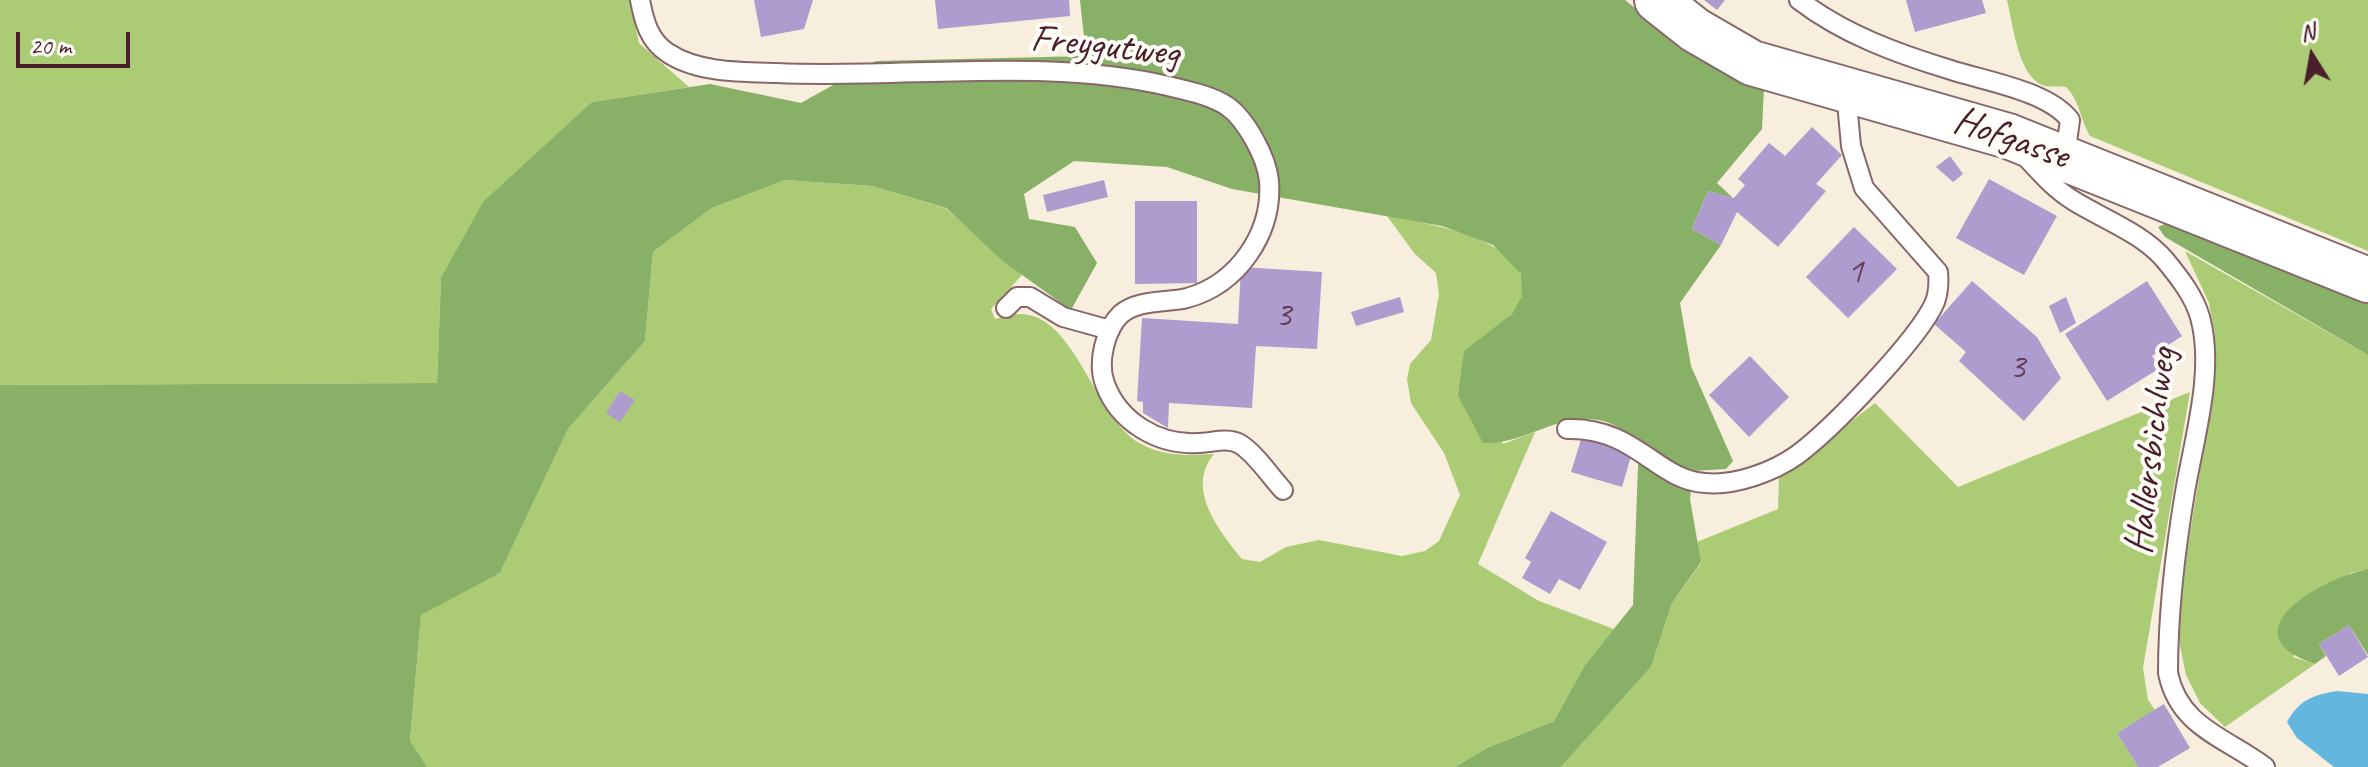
<!DOCTYPE html>
<html>
<head>
<meta charset="utf-8">
<style>
	body { margin:0 }
	#map { position:relative; width:2368px; height:767px; overflow:hidden; background:#f7eedd; font-family:Caveat,sans-serif }
	canvas { display:block }
	.north { position:absolute; left:2272px; top:16px; width:80px; height:80px; -webkit-text-stroke:6px #fdfcf7; paint-order:stroke; rotate:349deg; font-size:22px; font-weight:700; line-height:32px; text-align:center; color:#4a1f2b }
	.north::after { content:''; display:block; margin:auto; width:28px; height:36px; background:#4a1f2b; clip-path:polygon(50% 0,100% 100%,50% 72%,0 100%) }
	.scale { position:absolute; left:16px; top:32px; width:114px; height:36px; box-sizing:border-box; border:4px solid #4a1f2b; border-top:0; padding-left:10px; font-size:24px; line-height:28px; white-space:nowrap; color:#4a1f2b; -webkit-text-stroke:6px #fdfcf7; paint-order:stroke }
</style>
</head>
<body>
<div id="map">
<canvas width="2368" height="767"></canvas>
<div class="north">N</div>
<div class="scale">20 m</div>
</div>
<script>
const ctx = document.querySelector('canvas').getContext('2d');
ctx.lineJoin = 'round';
function paint(path, color) { ctx.fillStyle = color; ctx.fill(path, 'evenodd'); }
function stroke(path, color, width, dash) { ctx.strokeStyle = color; ctx.lineWidth = width; ctx.lineCap = dash ? 'butt' : 'round'; ctx.setLineDash(dash || []); ctx.stroke(path); }
function label(font, color, halo, rows, align = 'center') {
  ctx.font = font + ' Caveat,sans-serif'; ctx.lineWidth = 8; ctx.setLineDash([]); ctx.textBaseline = 'middle'; ctx.strokeStyle = halo; ctx.fillStyle = color; for (const [text, x, y, turn = 0] of rows) {
    ctx.save(); ctx.translate(x, y); ctx.rotate((+turn || 0) * Math.PI / 180); ctx.textAlign = isNaN(turn) ? turn : align; if (halo) ctx.strokeText(text, 0, 0); ctx.fillText(text, 0, 0); ctx.restore();
  }
}
paint(new Path2D(`
	M0 0H630L639 43 689 87 592 102 441 278 437 383 0 385Z
	M2007 0H2368V251L2090 136C2080 119 2080 101 2066 87 2060 86 2052 87 2046 86 2018 80 2013 23 2007 0Z
	M785 180 872 186 945 208 1022 275 991 309 995 319C1003 317 1012 314 1019 314 1076 313 1094 419 1141 444 1165 457 1188 455 1214 454 1185 488 1219 531 1242 559L1260 562 1286 547 1319 540 1402 556 1425 551 1439 541 1460 495 1444 453 1411 403 1407 379 1410 364 1431 340 1439 294 1436 273 1414 253 1387 216C1422 222 1537 240 1522 296 1516 320 1482 337 1464 351L1503 444 1535 432 1478 564 1539 601 1614 629 1585 665 1554 721 1487 748 1455 767H427L410 742 421 614 500 573 568 429 645 341 653 252 712 208Z
	M2185 251 2368 355V569L2350 573 2293 657 2315 664 2225 727 2200 703 2186 675 2178 636 2187 551 2215 379V337L2209 303Z
	M2190 392 2143 668 2148 700 2155 710 2117 733 2138 767H1561L1651 667 1672 603 1701 563 1697 542 1778 509 1779 477 1875 403 1958 487Z`), '#abcc74');
paint(new Path2D(`
	M1080 0H1625L1696 57 1764 88 1762 129 1717 183 1733 198 1708 191 1692 229 1721 245 1680 303 1691 366 1733 461 1726 469 1693 471 1690 499 1701 562 1672 603 1651 667 1561 767H1455L1487 748 1554 721 1585 665 1633 605 1639 438C1626 432 1612 422 1598 420 1557 413 1524 445 1483 443L1458 396 1464 351 1512 314 1522 296 1521 274 1493 245 1442 226 1232 189 1167 167 1074 161 1024 194 1029 219 1075 227 1097 263 1071 310 1004 262 946 208 872 186 785 180 712 208 653 252 645 341 568 429 500 573 421 615 410 741 427 767H0V385L437 383 441 278 483 202 592 102 710 84 801 103 876 61 1086 56Z
	M2169 222 2235 246 2368 304V355L2165 237 2158 227Z
	M2368 569V655L2349 625 2319 644 2326 656 2315 664C2224 633 2322 578 2368 569Z`), '#88b066');
paint(new Path2D(`
	M2337 691 2368 694V767H2334L2297 738 2287 722C2299 700 2313 695 2337 691Z`), '#63b7df');
paint(new Path2D(`
	M754 0H813L804 29 761 37Z
	M935 0H1069L1070 16 938 29Z
	M1704 0H1725L1717 10Z
	M1906 0H1982L1986 13 1915 32Z
	M1812 127 1842 155 1816 184 1826 191 1778 247 1737 212 1721 245 1692 229 1708 191 1734 198 1745 185 1738 179 1769 143 1785 156Z
	M1950 156 1963 174 1953 182 1936 167Z
	M1989 179 2057 216 2024 275 1956 238Z
	M1104 180 1108 197 1047 212 1043 195Z
	M1135 201H1197V283L1135 284Z
	M1854 227 1897 269 1848 318 1806 277Z
	M1241 267 1322 272 1317 349 1256 346 1252 408 1169 403 1168 428 1143 413V402L1137 401 1142 318 1238 324Z
	M1972 281 2037 337 2061 378 2024 421 1959 361 1966 352 1934 324Z
	M2147 281 2182 336 2152 356 2160 368 2107 401 2065 334Z
	M1400 297 1404 312 1356 326 1351 312Z
	M2066 297 2076 323 2060 333 2049 306Z
	M1750 356 1789 397 1749 437 1709 395Z
	M620 391 635 400 620 422 606 413Z
	M1583 433 1633 449 1622 487 1571 472Z
	M1551 511 1607 542 1580 590 1559 579 1550 594 1522 578 1531 562 1525 558Z
	M2349 625 2368 657 2339 676 2319 644Z
	M2164 704 2190 748 2158 767H2138L2117 733Z`), '#ad9ccd');
const lane = new Path2D(`
	M640 0C644 21 649 41 668 53 698 73 742 72 777 73 904 79 1045 57 1168 86 1188 91 1210 95 1227 106 1246 119 1267 158 1269 181 1273 233 1238 284 1187 298 1167 303 1139 299 1121 314 1105 329 1097 363 1105 384 1119 422 1158 445 1197 443 1211 443 1227 437 1240 444 1256 454 1270 476 1283 490
	M1799 0C1843 34 1898 54 1951 70 1985 81 2048 91 2070 120L2065 156
	M2025 156C2040 172 2054 189 2074 201 2103 219 2142 233 2165 260 2179 277 2194 296 2200 317 2215 371 2194 438 2185 492 2175 552 2168 612 2168 673 2179 727 2225 737 2265 767
	M1006 308 1017 297H1030L1063 317 1110 330
	M1567 429C1636 427 1656 480 1705 483 1735 486 1773 472 1797 455 1831 430 1919 339 1935 302 1939 291 1939 283 1938 272L1864 188 1851 146 1846 91`);
const secondary = new Path2D(`
	M1657 0 1695 30 1752 63 2008 136 2368 280`);
stroke(lane, '#876769', 22);
stroke(secondary, '#876769', 48);
stroke(lane, '#fff', 18);
stroke(secondary, '#fff', 44);
label('36px', '#633e54', null, [
	["1",1855,273],
	["3",1283,317],
	["3",2017,369]
]);
label('40px', '#4a1f2b', '#fdfcf7', [
	["Freygutweg",1105,47,6],
	["Hofgasse",2011,139,19],
	["Hallersbichlweg",2152,451,-83]
]);
</script>
</body>
</html>
